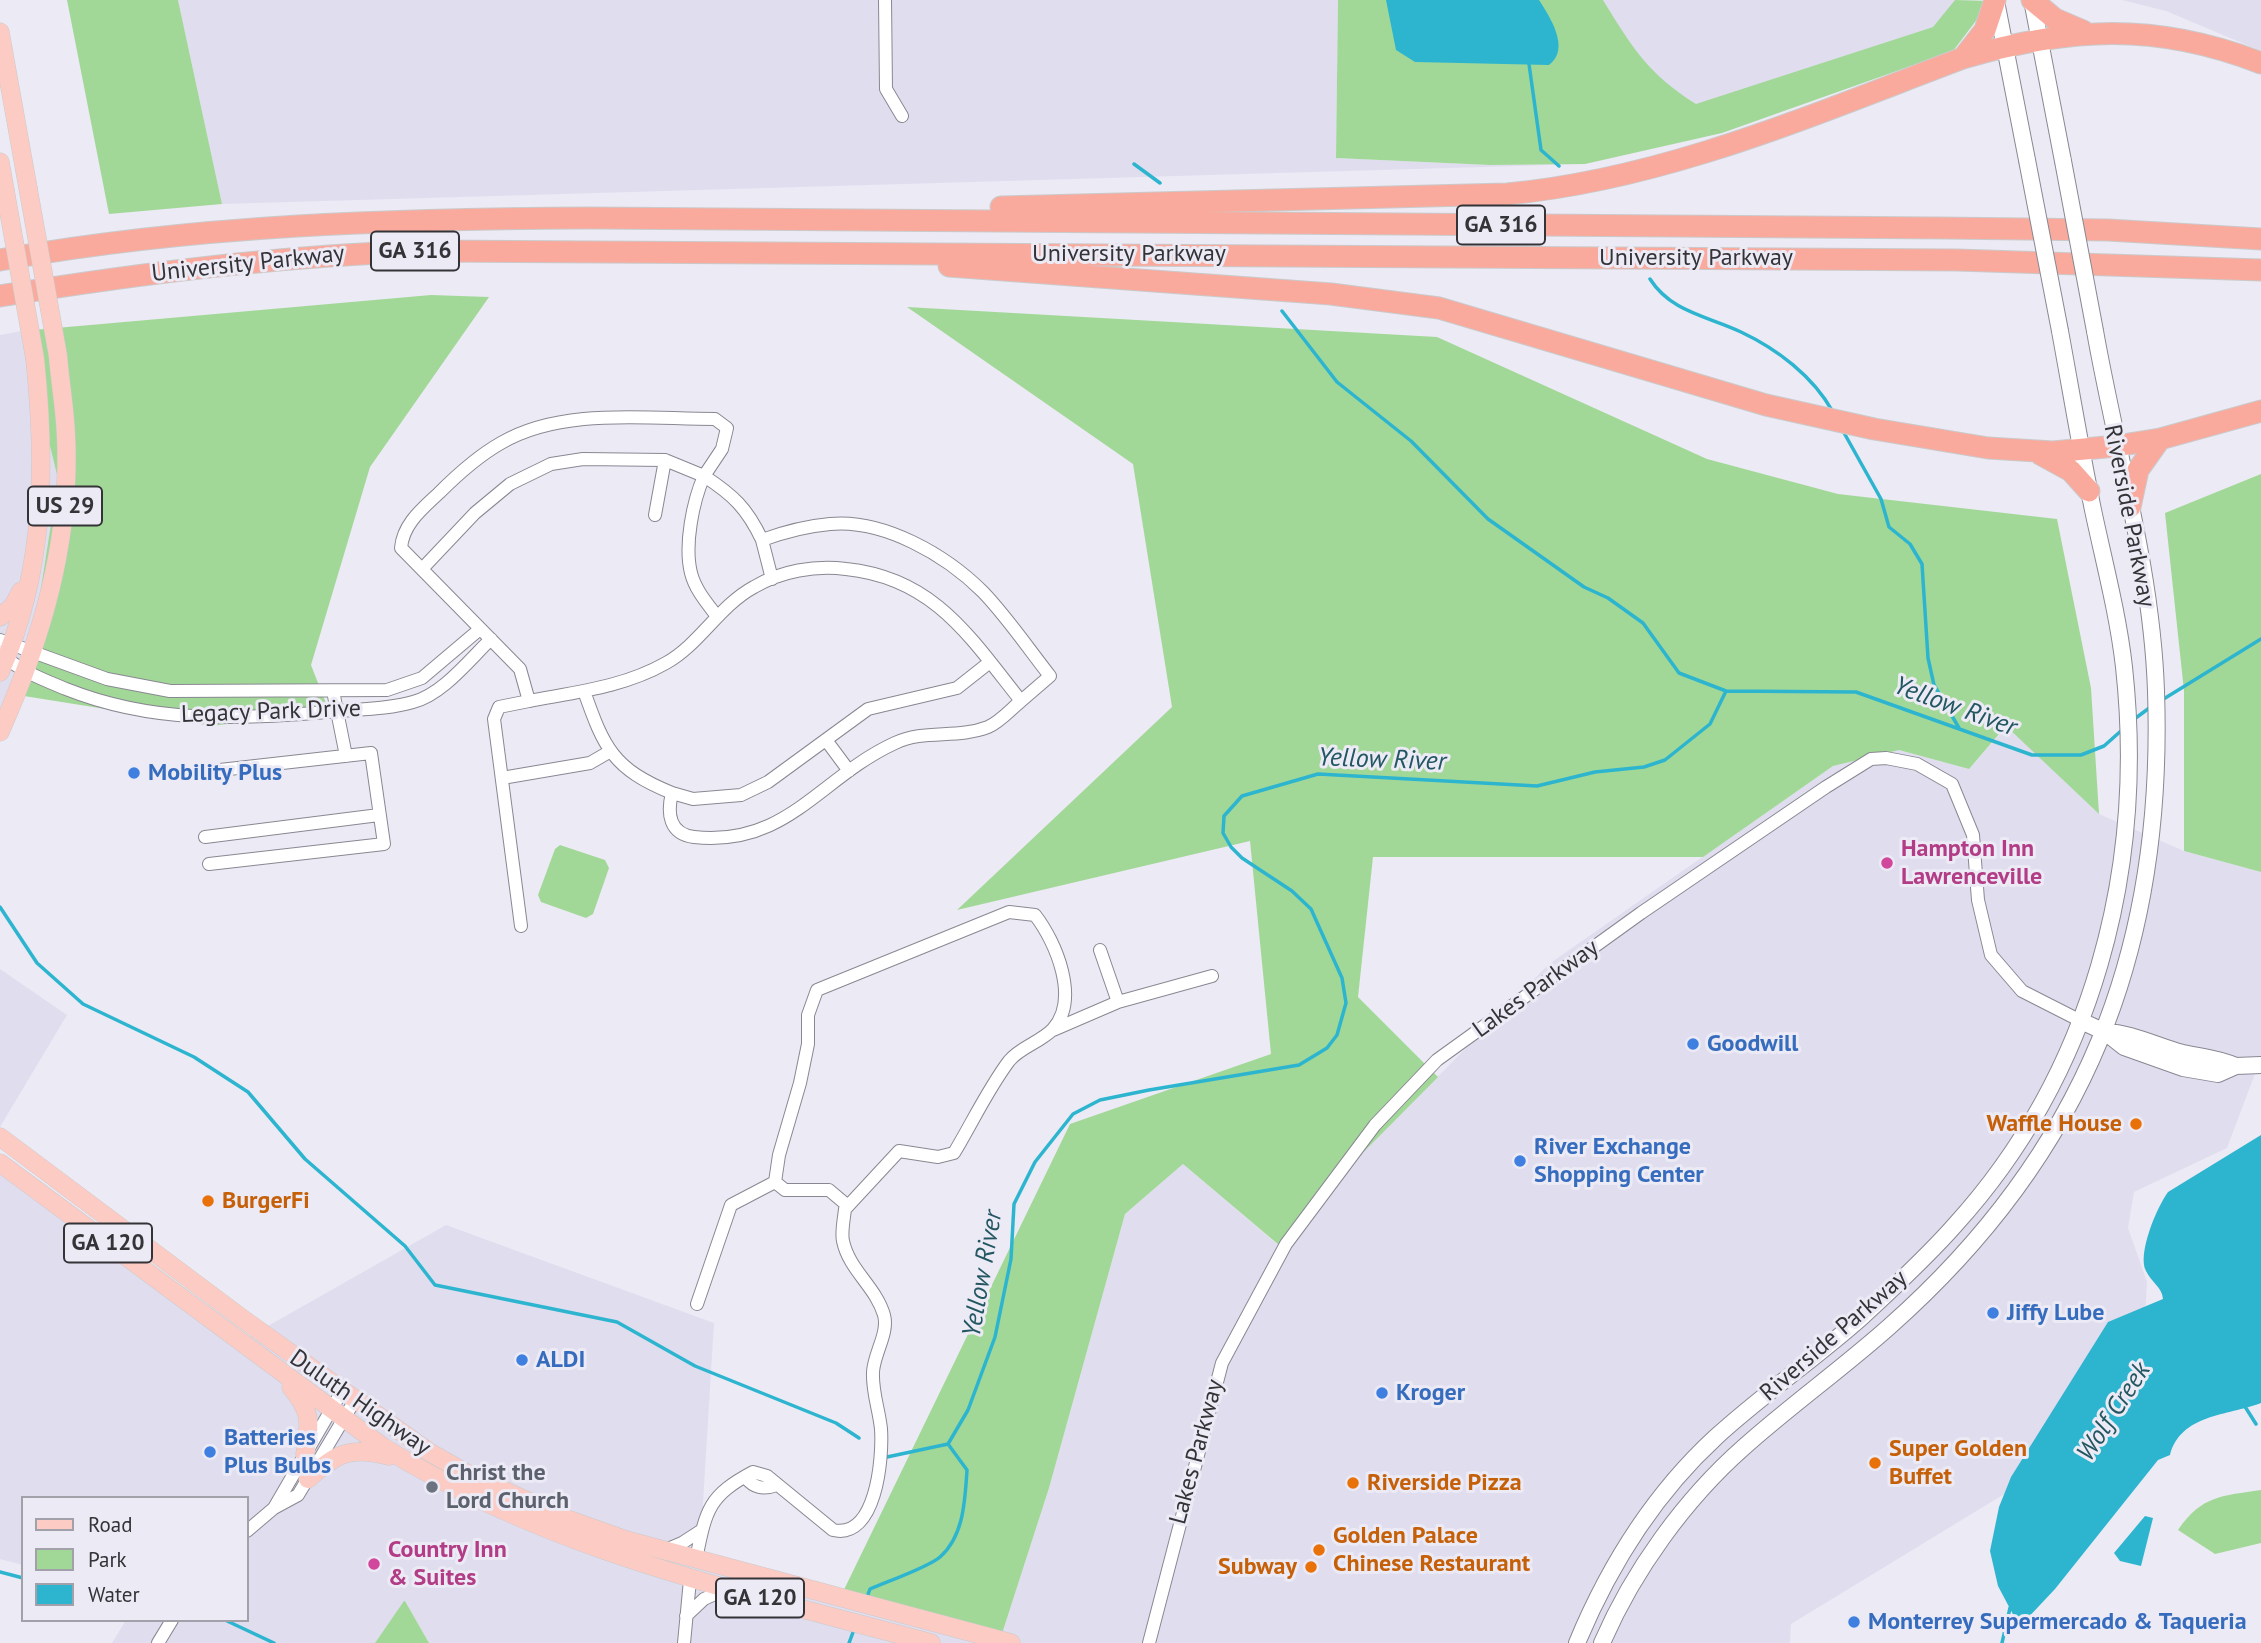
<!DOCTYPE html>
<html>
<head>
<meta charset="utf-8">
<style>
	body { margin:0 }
	#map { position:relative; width:2261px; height:1643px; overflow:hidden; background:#eceaf5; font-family:"PT Sans",sans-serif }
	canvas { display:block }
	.legend { position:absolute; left:21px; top:1496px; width:228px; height:126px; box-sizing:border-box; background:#eceaf5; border:2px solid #a2a1a9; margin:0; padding:9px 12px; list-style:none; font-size:21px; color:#343337 }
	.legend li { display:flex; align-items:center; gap:14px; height:35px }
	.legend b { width:35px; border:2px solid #a2a1a9 }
</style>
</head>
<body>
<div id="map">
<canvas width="2261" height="1643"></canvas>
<ul class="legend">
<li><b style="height:9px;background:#fcccc4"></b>Road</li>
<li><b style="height:19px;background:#a2d897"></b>Park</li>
<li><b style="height:19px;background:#2db5cf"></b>Water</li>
</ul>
</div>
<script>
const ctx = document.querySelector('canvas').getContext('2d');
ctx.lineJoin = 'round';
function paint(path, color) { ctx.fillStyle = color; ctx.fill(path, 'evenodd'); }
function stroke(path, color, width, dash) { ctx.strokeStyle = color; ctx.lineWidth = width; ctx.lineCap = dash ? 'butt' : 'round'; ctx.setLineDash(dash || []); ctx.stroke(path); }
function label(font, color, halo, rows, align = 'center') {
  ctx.font = font + ' "PT Sans",sans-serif'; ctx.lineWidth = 6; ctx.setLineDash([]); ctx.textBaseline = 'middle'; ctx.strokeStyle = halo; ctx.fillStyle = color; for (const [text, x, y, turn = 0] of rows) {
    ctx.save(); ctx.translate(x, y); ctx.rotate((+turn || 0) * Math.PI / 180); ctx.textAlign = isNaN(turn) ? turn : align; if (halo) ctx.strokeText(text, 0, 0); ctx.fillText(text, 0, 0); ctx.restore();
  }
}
paint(new Path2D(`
	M178 0H1338L1336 158 1490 165 1585 164 222 204Z
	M1603 0H1955L1956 2 1933 27 1696 105 1669 87 1638 57Z
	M2122 0H2261V51L2166 11Z
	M22 331 58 479 24 696 0 734V335Z
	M2007 726 2099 814 2184 851 2261 872V1058L2227 1148 2134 1192 2128 1228 2147 1282 2144 1335 2029 1479 1791 1624 1790 1643H999L1049 1488 1125 1214 1183 1164 1285 1251 1313 1203 1549 964 1833 766 1899 750 1969 769Z
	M0 969 67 1015 0 1127Z
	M0 1163 245 1339 446 1225 714 1323 699 1568 990 1643H429L405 1601 375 1643H112L126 1620H247V1498H23V1565L0 1559Z`), '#e0ddef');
paint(new Path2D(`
	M67 0H178L222 204 109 214Z
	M1338 0H1603C1632 47 1648 74 1696 104L1933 27 1955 0 1991 1 1953 51 1722 133 1585 164 1490 165 1336 158Z
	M431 295 489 297 370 467 311 665 329 711 212 726 24 696 58 479 22 331Z
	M907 307 1437 337 1707 459 1838 494 2057 519 2091 688 2099 814 2006 726 1969 769 1899 750 1833 766 1703 857H1373L1358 997 1438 1077 1313 1203 1286 1251 1183 1164 1125 1214 1049 1488 999 1643 839 1600 1070 1124 1271 1054 1250 841 957 910 1172 707 1133 464Z
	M2261 474V872L2184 851V691L2165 513Z
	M560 845 605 860 609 868 593 914 586 918 541 902 538 895 555 849Z
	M2261 1490V1543L2215 1554 2178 1530C2202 1495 2222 1496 2261 1490Z
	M405 1601 429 1643H375L404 1601Z`), '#a2d897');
paint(new Path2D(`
	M1386 0H1539C1550 17 1571 49 1549 65L1415 62 1396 50Z
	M2261 1135V1403C2227 1416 2181 1414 2170 1455L2158 1460 2055 1589 2024 1622 2016 1620 1998 1586 1990 1551 1999 1507 2011 1477 2108 1322 2163 1299C2162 1287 2151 1282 2146 1271 2137 1254 2157 1207 2168 1192Z
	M2145 1516 2153 1518 2141 1566 2120 1561 2114 1553Z`), '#2db5cf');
stroke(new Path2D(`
	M1529 64 1541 150 1559 166
	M1134 164 1160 183
	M1650 279C1671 312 1707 316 1741 332 1777 349 1813 376 1833 412
	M1282 311 1337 382 1411 441 1488 519 1584 587 1608 598 1643 623 1679 673 1726 691 1856 692 2032 755H2081L2104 746 2122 730
	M1843 431 1881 499 1889 527 1910 544 1922 564 1928 658 1934 685 1959 728
	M2162 700 2261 639
	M2133 720 2152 706
	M0 907 37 963 83 1004 194 1057 248 1092 305 1159 405 1246 435 1285 617 1322 695 1366 836 1423 859 1438
	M2244 1405 2256 1424
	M948 1444 968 1410 995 1337 1011 1259 1014 1204 1035 1162 1073 1114 1100 1100 1149 1090 1299 1065 1327 1048 1337 1035 1346 1003 1342 978 1311 909 1292 891 1242 858 1231 847 1223 833 1224 816 1242 796 1318 774 1537 786 1595 772 1644 767 1665 760 1710 724 1726 691
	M883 1455 887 1457 948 1444
	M0 1572 23 1578
	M867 1597 870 1589C886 1582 929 1567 940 1557 964 1536 965 1500 967 1470L948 1444
	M225 1620 274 1643
	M849 1643 855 1627
	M2002 1643 2010 1608`), '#2db5cf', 3.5);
const street = new Path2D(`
	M885 0 886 89 902 116
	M655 515 665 460
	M422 569 475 513 510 484 551 464 583 459 665 460 704 476 722 449 727 428 715 419C647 419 562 407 501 443 478 456 458 474 439 493 422 509 403 524 401 548L520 669 529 701C576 692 624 687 666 663 700 644 719 606 754 587 781 571 815 565 846 569 934 578 970 637 1021 701 1011 709 1000 722 988 727 957 739 924 729 895 743 819 778 787 847 694 837 669 834 667 813 672 793 613 769 604 748 584 691
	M772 579 762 540C784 532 807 526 830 524 884 519 946 555 983 592 1007 617 1028 648 1050 676L1021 701
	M716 615C706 602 695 589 691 573 684 545 693 501 704 476 733 495 747 508 762 540
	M0 640 107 679 170 691 387 690 422 678 480 629
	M0 653C20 671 42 679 66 689 154 724 235 719 328 712 355 709 386 710 413 702 443 694 469 660 491 639
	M333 691 346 756
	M826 740 849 771
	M502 778 590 763 609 752
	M672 793 693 799 741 795 768 782 868 709 957 688 990 662
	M205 837 379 815
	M209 864 384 844 371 753 211 771
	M1009 912 1035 915C1056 942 1080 999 1053 1029 1041 1042 1020 1047 1009 1061 988 1089 972 1123 954 1153L938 1157 899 1151 848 1206 829 1190H785L775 1182 779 1155 800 1083 808 1044V1015L817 990Z
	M521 926 494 719 499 707 529 701
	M1100 950 1118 1002
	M1053 1030 1118 1002 1212 976
	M697 1304 731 1205 775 1182
	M745 1477C754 1488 763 1490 777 1485
	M274 1508 342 1391
	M247 1531 274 1508 298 1495 355 1400
	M663 1551 682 1543 702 1530
	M696 1559C706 1510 708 1496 753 1472L767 1476 833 1530C876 1540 883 1459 881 1429 879 1409 872 1392 873 1372 874 1353 889 1333 884 1315 876 1287 849 1270 843 1241 841 1232 844 1219 845 1209L848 1206
	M686 1616 704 1599 726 1589
	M158 1643 172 1620
	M684 1643 690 1580
	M1149 1643 1222 1363 1286 1244 1375 1125 1437 1060 1641 913 1826 787 1871 759 1886 758 1917 764 1952 784 1973 835 1978 900 1991 955 2022 991 2081 1021`);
const secondary = new Path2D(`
	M2032 0 2063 161
	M1996 1 2027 160
	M2081 1021 2105 1032 2124 1047 2183 1068 2218 1074 2236 1066 2261 1065
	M2105 1032C2133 1033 2156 1046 2183 1053 2202 1057 2218 1058 2236 1066
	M1577 1643C1609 1566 1654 1494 1716 1437 1763 1394 1816 1358 1863 1316 1894 1287 1927 1257 1955 1225 2093 1073 2146 869 2124 667 2118 614 2104 562 2093 510 2081 451 2071 391 2060 331
	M1602 1643C1633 1571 1685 1499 1744 1447 1791 1405 1843 1368 1890 1326 2085 1153 2165 950 2156 691 2152 570 2116 450 2095 331`);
const primary = new Path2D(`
	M0 32 28 188
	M0 162 5 190
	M0 617 13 606 21 591
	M0 672C45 573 46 465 35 359
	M0 732C42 638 71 541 66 436 65 409 60 382 58 356
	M0 1137 243 1319 429 1452 470 1475 567 1519 626 1540 1011 1643
	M0 1163 383 1447C554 1553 739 1591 931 1643
	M291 1387C312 1413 310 1421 305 1454
	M308 1479C337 1453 350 1446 389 1456`);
const highway = new Path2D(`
	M2032 0 2055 19 2083 31
	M1963 58 1985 30 1995 0
	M1001 207 1507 194C1666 179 1814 114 1963 58 2069 27 2156 22 2261 63
	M0 260C195 225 392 219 590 218L1941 228 2108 230 2261 239
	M949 266 1331 294 1439 308 1766 405 1874 429 1988 448 2053 452 2116 446 2160 439 2261 411
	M0 296C143 273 286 255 431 251L1957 260 2261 270
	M2040 454 2071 471 2089 491
	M2130 507 2138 470 2160 439`);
stroke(street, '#898892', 14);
stroke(secondary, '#898892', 18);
stroke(primary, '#cacacb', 19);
stroke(highway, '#cacacb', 23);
stroke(street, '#fff', 12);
stroke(secondary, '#fff', 16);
stroke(primary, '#fcccc4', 18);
stroke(highway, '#faaa9c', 21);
const secondaryBridge = new Path2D(`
	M2027 160 2060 331
	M2063 161 2095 331`);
const primaryBridge = new Path2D(`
	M28 188 58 356
	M5 190 35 359`);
stroke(secondaryBridge, '#898892', 18, []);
stroke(primaryBridge, '#cacacb', 19, []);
stroke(secondaryBridge, '#fff', 16);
stroke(primaryBridge, '#fcccc4', 18);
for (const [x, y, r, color] of [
	[134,773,7,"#3f7fe0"],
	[1887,863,7,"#d1479c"],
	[1693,1044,7,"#3f7fe0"],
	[2136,1124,7,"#e8710a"],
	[1520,1161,7,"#3f7fe0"],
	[208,1201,7,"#e8710a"],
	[1993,1313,7,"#3f7fe0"],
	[522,1360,7,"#3f7fe0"],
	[1382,1393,7,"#3f7fe0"],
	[210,1452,7,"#3f7fe0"],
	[1875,1463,7,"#e8710a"],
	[1353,1483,7,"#e8710a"],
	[432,1487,7,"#6b7280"],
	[1319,1550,7,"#e8710a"],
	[374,1564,7,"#d1479c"],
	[1311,1567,7,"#e8710a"],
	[1854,1622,7,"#3f7fe0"]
]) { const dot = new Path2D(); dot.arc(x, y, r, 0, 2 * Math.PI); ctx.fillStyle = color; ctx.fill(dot); stroke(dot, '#eceaf5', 2.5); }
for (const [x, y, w] of [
	[1501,225,88],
	[415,251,88],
	[65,506,74],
	[108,1243,88],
	[760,1598,88]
]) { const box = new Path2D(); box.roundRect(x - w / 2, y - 19.5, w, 39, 5); ctx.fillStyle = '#eceaf5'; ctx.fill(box); stroke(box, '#343337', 2); }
label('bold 23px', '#343337', null, [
	["GA 316",1501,225],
	["GA 316",415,251],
	["US 29",65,506],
	["GA 120",108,1243],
	["GA 120",760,1598]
]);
label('24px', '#343337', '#eceaf5', [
	["University Parkway",1129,254],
	["University Parkway",1696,258],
	["University Parkway",248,264,-6],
	["Riverside Parkway",2129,516,79],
	["Legacy Park Drive",271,712,-2],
	["Lakes Parkway",1536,989,-36],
	["Riverside Parkway",1834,1336,-41],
	["Duluth Highway",360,1403,35],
	["Lakes Parkway",1197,1452,-75]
]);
label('bold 24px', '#366cbe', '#eceaf5', [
	["Mobility Plus",148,773],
	["Goodwill",1707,1044],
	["River Exchange",1534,1147],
	["Shopping Center",1534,1175],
	["Jiffy Lube",2007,1313],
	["ALDI",536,1360],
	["Kroger",1396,1393],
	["Batteries",224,1438],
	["Plus Bulbs",224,1466],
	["Monterrey Supermercado & Taqueria",1868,1622]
], 'left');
label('bold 24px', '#b23c85', '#eceaf5', [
	["Hampton Inn",1901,849],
	["Lawrenceville",1901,877],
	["Country Inn",388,1550],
	["& Suites",388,1578]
], 'left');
label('bold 24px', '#c56008', '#eceaf5', [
	["Waffle House",2122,1124,"right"],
	["BurgerFi",222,1201],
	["Super Golden",1889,1449],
	["Buffet",1889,1477],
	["Riverside Pizza",1367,1483],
	["Golden Palace",1333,1536],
	["Chinese Restaurant",1333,1564],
	["Subway",1297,1567,"right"]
], 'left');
label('bold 24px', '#5b616d', '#eceaf5', [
	["Christ the",446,1473],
	["Lord Church",446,1501]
], 'left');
label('italic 26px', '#225762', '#eceaf5', [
	["Yellow River",1955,707,20],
	["Yellow River",1382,760,2],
	["Yellow River",983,1274,-80],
	["Wolf Creek",2114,1412,-57]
]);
</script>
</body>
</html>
